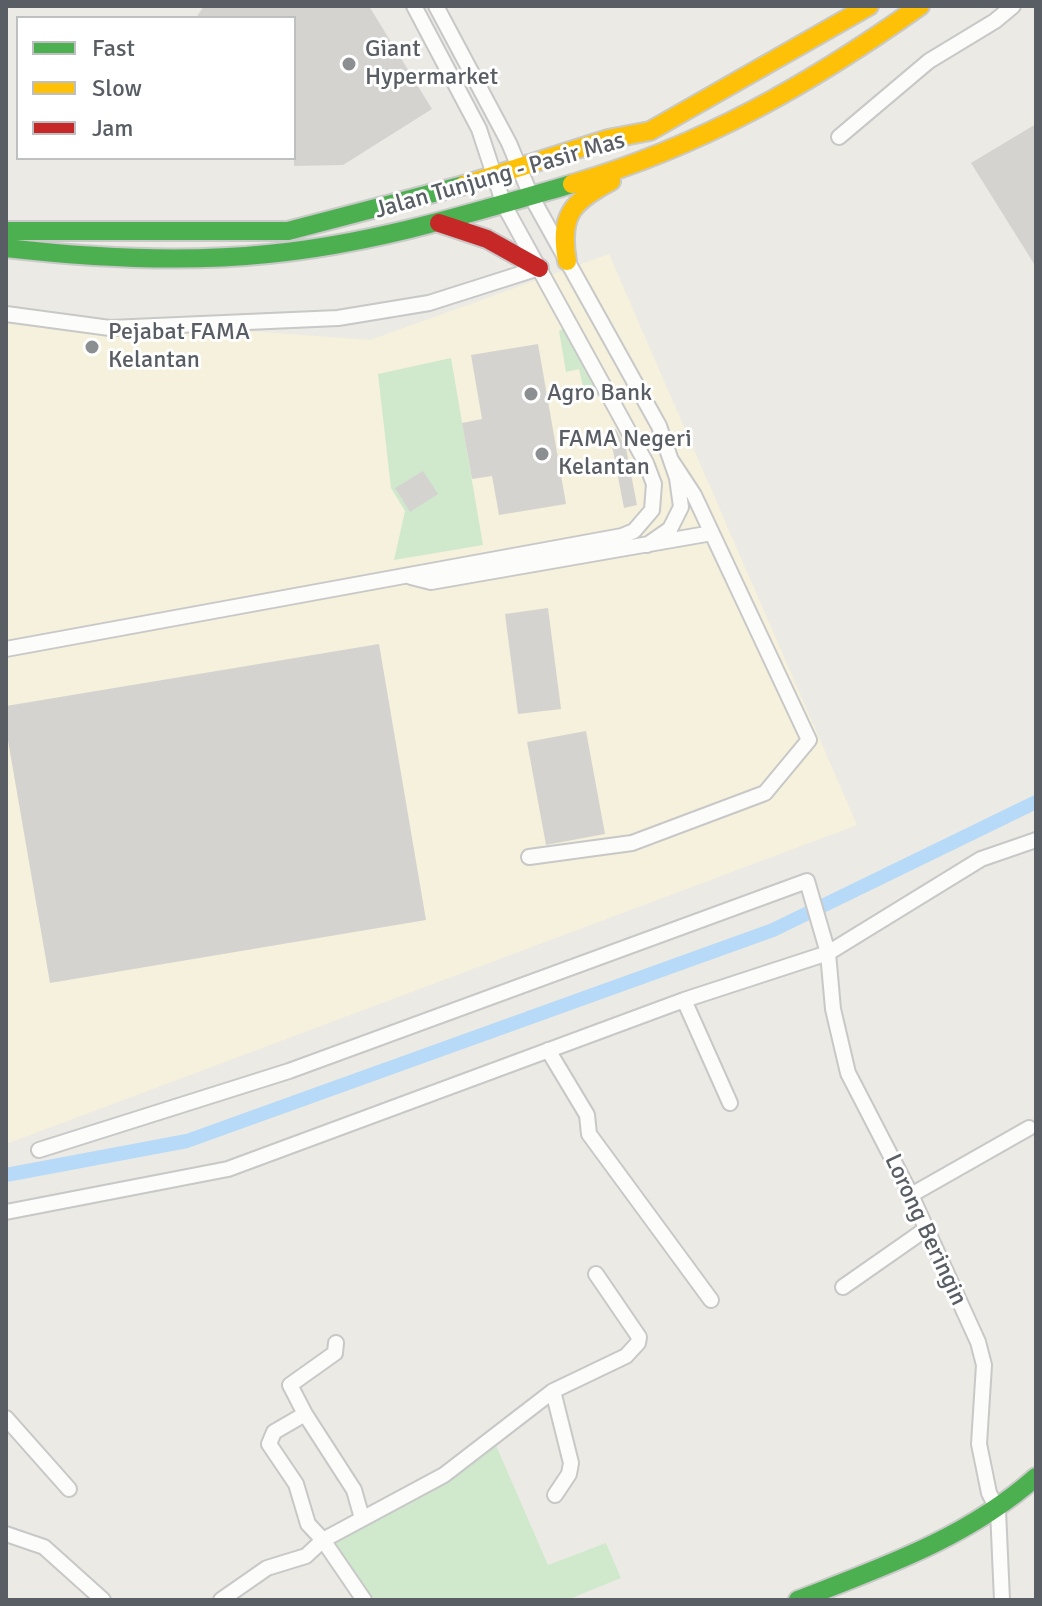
<!DOCTYPE html>
<html>
<head>
<meta charset="utf-8">
<style>
	body { margin:0 }
	#map { position:relative; width:1042px; height:1606px; overflow:hidden; background:#ebeae4; font-family:Signika,sans-serif }
	canvas { display:block }
	.frame { position:absolute; inset:0; border:8px solid #595e64; pointer-events:none }
	.legend { position:absolute; left:16px; top:16px; width:280px; height:144px; box-sizing:border-box; background:#fff; border:2px solid #bdbfc1; margin:0; padding:10px 14px; list-style:none; font-size:24px; color:#595e64 }
	.legend li { display:flex; align-items:center; gap:16px; height:40px }
	.legend b { width:40px; border:2px solid #bdbfc1 }
</style>
</head>
<body>
<div id="map">
<canvas width="1042" height="1606"></canvas>
<div class="frame"></div>
<ul class="legend">
<li><b style="height:10px;background:#4caf50"></b>Fast</li>
<li><b style="height:10px;background:#ffc107"></b>Slow</li>
<li><b style="height:10px;background:#c62828"></b>Jam</li>
</ul>
</div>
<script>
const ctx = document.querySelector('canvas').getContext('2d');
ctx.lineJoin = 'round';
function paint(path, color) { ctx.fillStyle = color; ctx.fill(path, 'evenodd'); }
function stroke(path, color, width, dash) { ctx.strokeStyle = color; ctx.lineWidth = width; ctx.lineCap = dash ? 'butt' : 'round'; ctx.setLineDash(dash || []); ctx.stroke(path); }
function label(font, color, halo, rows, align = 'center') {
  ctx.font = font + ' Signika,sans-serif'; ctx.lineWidth = 6; ctx.setLineDash([]); ctx.textBaseline = 'middle'; ctx.strokeStyle = halo; ctx.fillStyle = color; for (const [text, x, y, turn = 0] of rows) {
    ctx.save(); ctx.translate(x, y); ctx.rotate((+turn || 0) * Math.PI / 180); ctx.textAlign = isNaN(turn) ? turn : align; if (halo) ctx.strokeText(text, 0, 0); ctx.fillText(text, 0, 0); ctx.restore();
  }
}
paint(new Path2D(`
	M609 254 857 825 6 1144V313L370 340Z`), '#f6f1dc');
paint(new Path2D(`
	M568 326 607 394 586 399 579 369 566 372 559 331Z
	M451 358 483 545 394 560 405 511 391 488 378 374Z
	M495 1443 548 1565 606 1543 621 1578 567 1600H366L335 1550 336 1543Z`), '#d0e9cd');
stroke(new Path2D(`
	M6 1175 187 1141 773 930 1036 802`), '#b6daf7', 14);
paint(new Path2D(`
	M204 6H369L432 109 343 165 294 166V18H196Z
	M1036 124V267L971 163Z
	M538 344 566 504 499 515 492 476 472 479 462 423 482 419 471 355Z
	M616 429 626 448 637 505 624 508 609 430Z
	M423 471 438 494 410 512 395 488Z
	M548 608 561 709 518 714 505 614Z
	M379 644 426 920 50 983 6 729V706Z
	M586 731 605 834 546 845 527 742Z`), '#d4d3d0');
const street = new Path2D(`
	M436 6 509 143 531 196 659 426 677 478 681 507 670 529 647 545
	M839 137 929 61 995 21 1013 6
	M6 314 110 328 338 318 429 303 539 268
	M411 577 431 582 712 533
	M6 649 622 536 634 531 652 510 654 484 646 463 504 205 479 129 414 6
	M529 857 632 843 765 793 809 740 694 495 671 460
	M684 1000 730 1103
	M548 1050 587 1115 589 1134 711 1300
	M39 1150 289 1071 807 881 828 953 833 1009 848 1073 911 1195 978 1342 984 1365 979 1444 989 1493 998 1510 1002 1600
	M911 1195 1029 1128
	M6 1212 228 1169 684 1000 828 953 981 859 1036 840
	M843 1287 926 1229
	M553 1391 571 1463 569 1474 555 1495
	M305 1414 354 1490 362 1518
	M6 1418 69 1489
	M6 1534 44 1547 103 1600
	M221 1600 267 1568 306 1556 323 1540 308 1524 296 1484 269 1444 274 1432 305 1414 290 1385 335 1353 336 1343
	M364 1600 323 1540 444 1475 553 1391 626 1356 638 1343 639 1337 596 1274`);
const fast = new Path2D(`
	M6 231H288L464 185
	M6 248C93 258 181 263 268 254 372 244 472 213 572 184
	M798 1600C883 1567 967 1538 1036 1477`);
const slow = new Path2D(`
	M572 184C702 146 810 84 920 6
	M464 185 608 139 650 131 869 6
	M567 261C559 215 572 202 611 181`);
const jam = new Path2D(`
	M439 223 487 239 539 268`);
stroke(street, '#c7c8c7', 18);
stroke(fast, '#c8c9c8', 22);
stroke(slow, '#c8c9c8', 22);
stroke(jam, '#c8c9c8', 22);
stroke(street, '#fcfcfb', 14);
stroke(fast, '#4caf50', 18);
stroke(slow, '#ffc107', 18);
stroke(jam, '#c62828', 18);
for (const [x, y, r, color] of [
	[349,64,8,"#8c8f91"],
	[92,347,8,"#8c8f91"],
	[531,394,8,"#8c8f91"],
	[542,454,8,"#8c8f91"]
]) { const dot = new Path2D(); dot.arc(x, y, r, 0, 2 * Math.PI); ctx.fillStyle = color; ctx.fill(dot); stroke(dot, '#fff', 3); }
label('24px', '#595e64', '#fff', [
	["Giant",365,50],
	["Hypermarket",365,78],
	["Pejabat FAMA",108,333],
	["Kelantan",108,361],
	["Agro Bank",547,394],
	["FAMA Negeri",558,440],
	["Kelantan",558,468]
], 'left');
label('24px', '#595e64', '#fff', [
	["Jalan Tunjung - Pasir Mas",500,176,-16],
	["Lorong Beringin",925,1230,65]
]);
</script>
</body>
</html>
